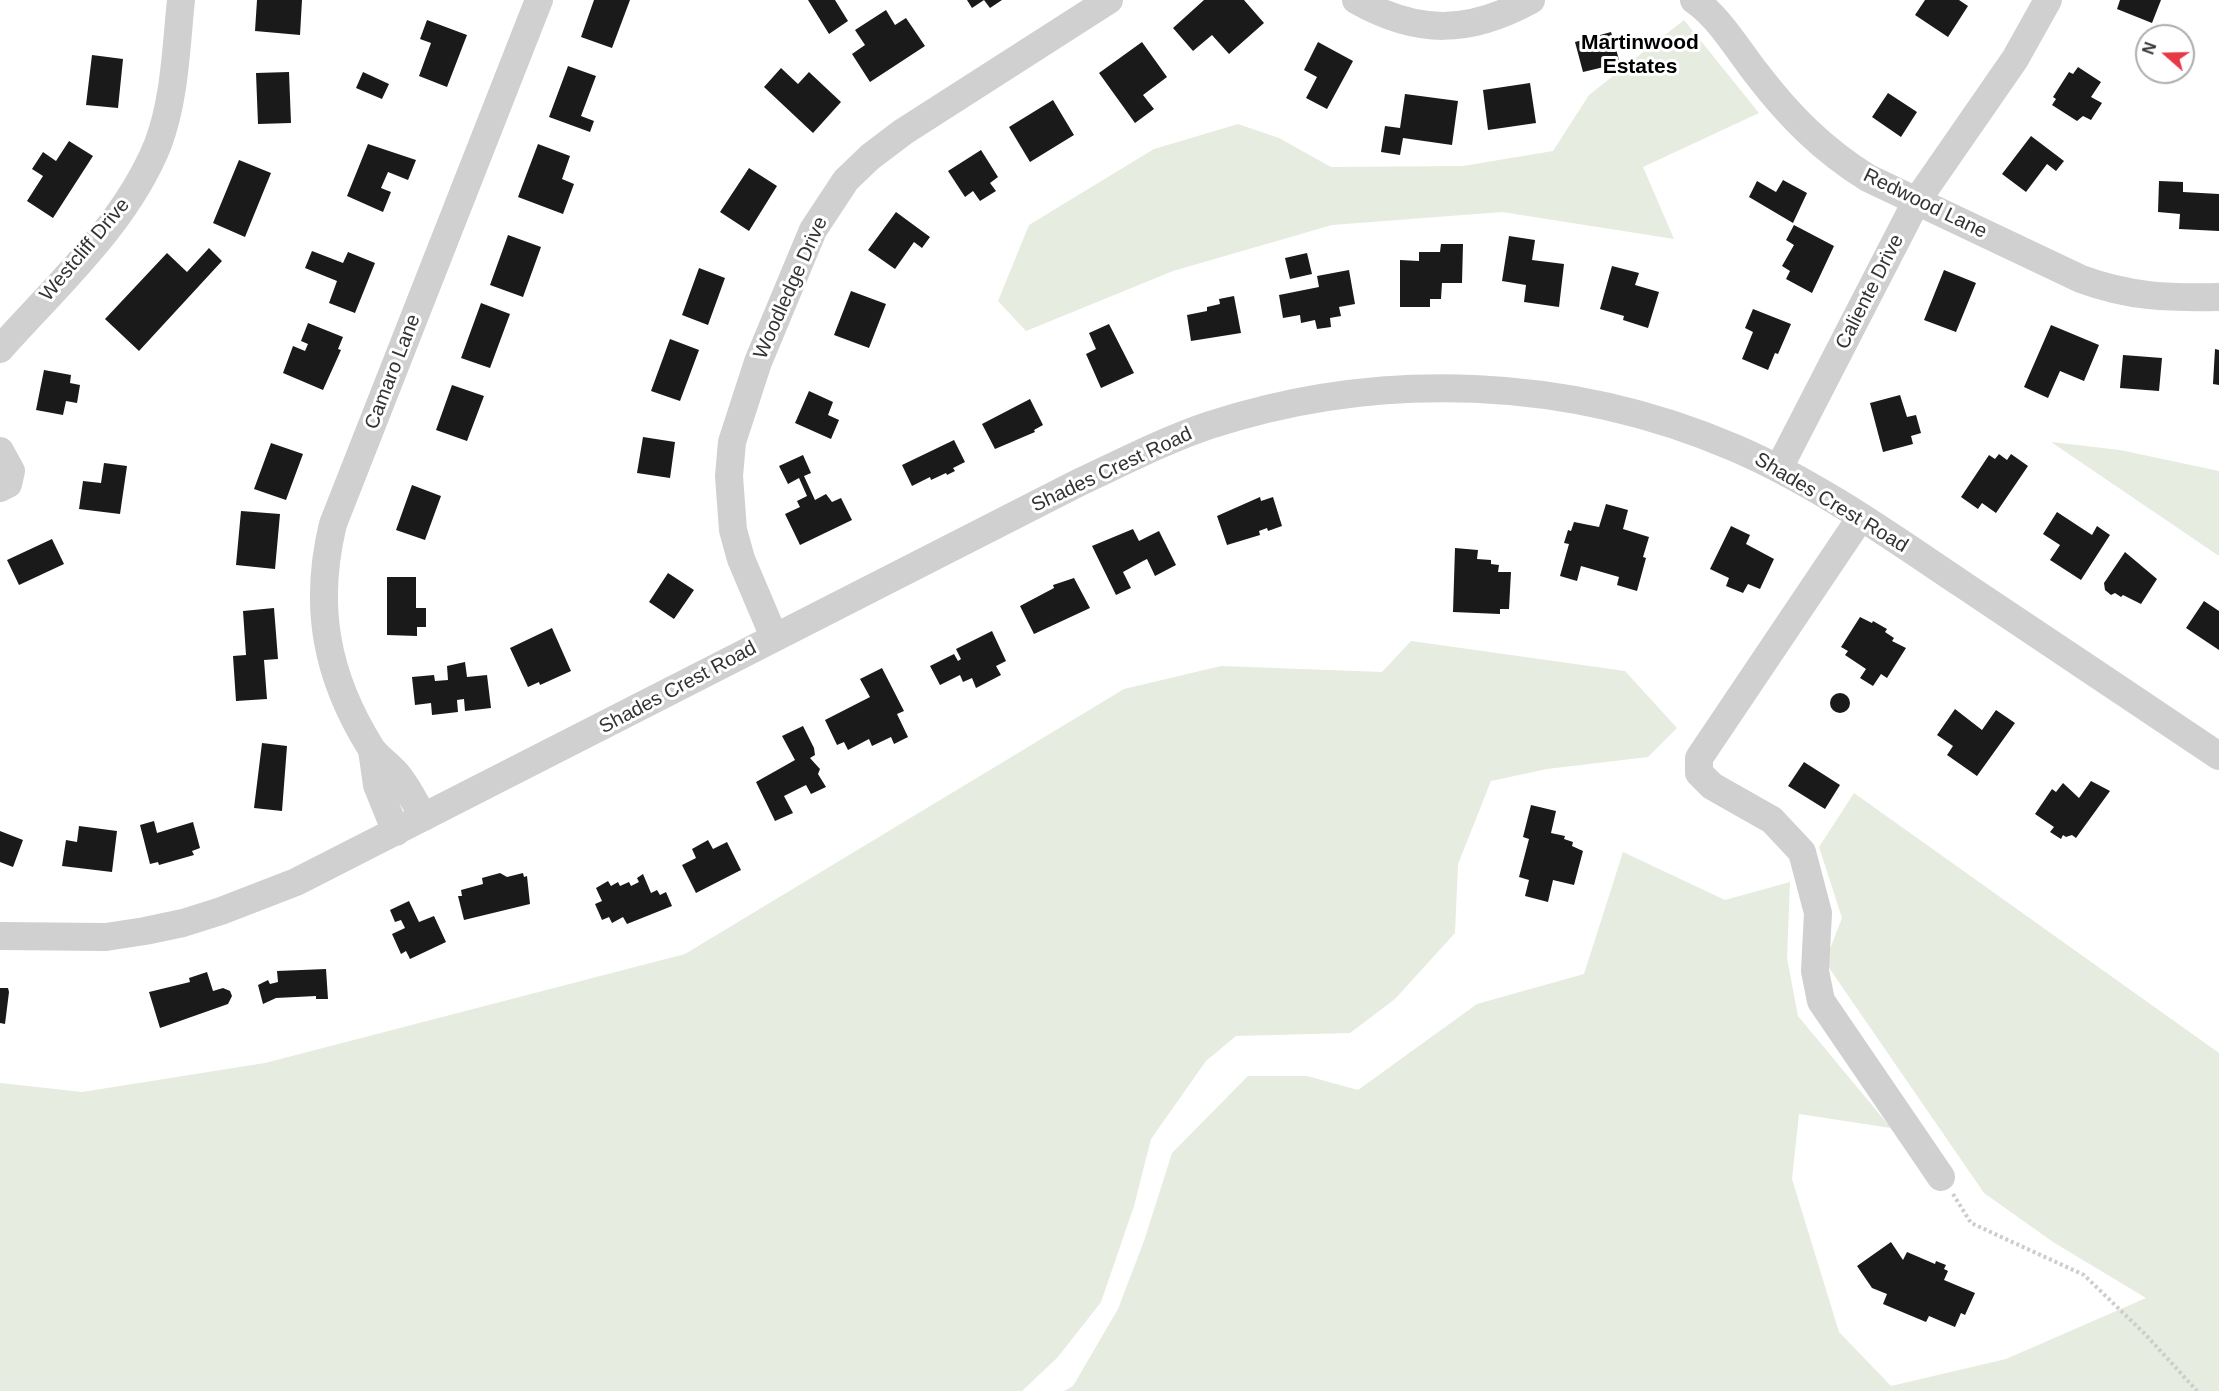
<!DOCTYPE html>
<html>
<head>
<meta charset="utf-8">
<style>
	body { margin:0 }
	#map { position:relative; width:2219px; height:1391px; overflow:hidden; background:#fff; font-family:Arial,sans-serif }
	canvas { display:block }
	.north { position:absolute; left:2135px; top:24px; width:60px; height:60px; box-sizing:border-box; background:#fff; border:2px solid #adadad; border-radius:50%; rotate:290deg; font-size:16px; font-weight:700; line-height:24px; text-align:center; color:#333 }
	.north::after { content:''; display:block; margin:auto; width:21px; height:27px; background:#e63946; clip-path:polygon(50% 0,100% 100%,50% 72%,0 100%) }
</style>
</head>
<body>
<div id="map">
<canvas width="2219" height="1391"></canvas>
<div class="north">N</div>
</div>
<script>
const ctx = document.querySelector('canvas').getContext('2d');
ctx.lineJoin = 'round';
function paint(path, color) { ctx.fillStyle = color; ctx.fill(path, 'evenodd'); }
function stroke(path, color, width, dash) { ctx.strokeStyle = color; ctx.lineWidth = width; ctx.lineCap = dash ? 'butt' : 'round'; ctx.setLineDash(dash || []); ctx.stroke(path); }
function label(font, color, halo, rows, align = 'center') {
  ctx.font = font + ' Arial,sans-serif'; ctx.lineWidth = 6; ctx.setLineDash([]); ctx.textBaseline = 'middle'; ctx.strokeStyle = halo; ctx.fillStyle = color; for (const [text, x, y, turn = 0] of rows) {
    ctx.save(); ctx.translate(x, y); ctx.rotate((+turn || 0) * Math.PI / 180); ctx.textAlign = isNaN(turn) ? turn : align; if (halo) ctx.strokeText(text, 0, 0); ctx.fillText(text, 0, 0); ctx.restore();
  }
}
paint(new Path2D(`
	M1684 20 1759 113 1643 167 1674 239 1502 212 1332 225 1173 271 1026 331 998 301 1029 225 1154 149 1238 124 1279 138 1331 167 1463 166 1553 151 1589 95Z
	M2051 442 2120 450 2219 471V556Z
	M1411 641 1625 671 1677 728 1648 757 1547 769 1491 781 1458 864 1455 933 1395 999 1350 1033 1236 1036 1206 1061 1151 1139 1134 1206 1101 1302 1058 1357 1022 1391H0V1083L82 1092 265 1063 685 954 1124 689 1221 666 1382 672Z
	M1854 793 2219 1053V1391H1064L1073 1386 1118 1309 1144 1241 1172 1153 1248 1076H1307L1358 1090 1477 1004 1584 974 1623 852 1725 900 1790 882 1787 958 1798 1016 1891 1128 1799 1114 1792 1179 1839 1332 1891 1386 2006 1359 2146 1298 2053 1242 1984 1193 1825 962 1842 918 1819 847Z`), '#e6ecdf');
paint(new Path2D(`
	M257 0H302L300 35 255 31Z
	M594 0H630L612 48 581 37Z
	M808 0H835L848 21 829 34Z
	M967 0H984L972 8Z
	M984 0H1002L990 8Z
	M1204 0H1244L1264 23 1229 54 1212 35 1193 51 1173 28Z
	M1925 0H1959L1968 6 1948 37 1915 15Z
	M2120 0H2161L2152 23 2117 9Z
	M886 10 895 25 906 18 925 46 870 82 852 54 865 45 855 30Z
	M427 20 467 35 447 87 419 76 431 43 420 39Z
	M1611 32 1622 70 1606 75 1604 67 1583 72 1575 42Z
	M1142 42 1167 77 1143 95 1154 109 1135 123 1099 73Z
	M1318 42 1353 61 1327 109 1306 98 1317 77 1304 70Z
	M92 55 123 59 118 108 86 105Z
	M568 66 596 76 581 116 594 121 590 132 549 117Z
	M2078 67 2101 82 2091 97 2102 103 2091 120 2083 116 2077 121 2052 105 2056 99 2053 97 2069 72 2073 74Z
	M781 68 798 84 809 72 841 102 813 133 764 87Z
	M289 72 291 123 258 124 256 73Z
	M363 72 389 84 382 99 356 88Z
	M1530 83 1536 123 1488 130 1483 90Z
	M1888 93 1917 112 1901 137 1872 117Z
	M1405 94 1458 101 1452 145 1403 138 1400 155 1381 152 1385 126 1400 128Z
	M1053 100 1074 135 1030 162 1009 127Z
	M2031 136 2064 161 2056 171 2047 164 2026 192 2002 174Z
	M69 141 93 156 53 218 27 201 43 176 32 169 43 152 56 161Z
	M368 144 416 160 408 180 388 172 381 188 391 192 383 212 347 196Z
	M538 144 570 156 562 179 574 184 563 214 518 197Z
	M981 150 998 177 990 183 996 191 980 201 973 191 965 197 948 171Z
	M239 160 271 173 245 237 213 223Z
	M749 168 777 186 749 231 720 212Z
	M1783 180 1807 193 1793 223 1749 197 1757 181 1776 192Z
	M2159 181 2183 182V192L2219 194V231L2179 229 2180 214 2158 212Z
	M896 212 930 237 922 248 914 242 895 269 868 250Z
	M1794 225 1834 246 1812 293 1786 279 1790 271 1782 266 1794 245 1786 240Z
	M508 235 541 247 523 297 490 285Z
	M1509 236 1535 240 1532 260 1564 264 1559 307 1524 302 1526 285 1502 281Z
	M1441 244H1463L1462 283H1442L1441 299H1430V307H1400V260L1419 261V252H1440Z
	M209 248 222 261 139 351 105 319 167 253 187 272Z
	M312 251 343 263 348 252 375 263 355 313 329 303 337 281 305 268Z
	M1307 253 1312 274 1290 279 1285 258Z
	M1612 266 1639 273 1635 285 1659 292 1648 328 1623 320 1624 316 1600 309Z
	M699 268 725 278 708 325 682 315Z
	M1349 270 1355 304 1339 307 1341 316 1330 318 1331 327 1317 329 1315 320 1301 323 1300 315 1283 318 1279 295 1319 287 1317 276Z
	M1944 270 1976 283 1956 332 1924 320Z
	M851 291 886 304 869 348 834 335Z
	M1234 296 1241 333 1191 341 1187 315 1207 311V307L1220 304 1219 299Z
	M481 303 510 314 490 368 461 358Z
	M1753 309 1791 324 1778 354 1775 353 1768 370 1742 359 1753 332 1745 328Z
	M308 323 343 337 338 349 341 350 323 390 283 373 293 346 305 351 308 344 301 341Z
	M1109 324 1134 373 1101 388 1086 354 1096 349 1089 333Z
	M2051 325 2099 345 2084 381 2060 371 2048 398 2024 387Z
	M670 339 699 350 680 401 651 391Z
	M2215 349 2219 350V385L2213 384Z
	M2123 355 2162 358 2159 391 2120 388Z
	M44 370 71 375 70 383 80 385 77 403 66 401 63 415 36 410Z
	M452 385 484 396 467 441 436 430Z
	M809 391 833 402 828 415 839 420 831 439 795 423Z
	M1900 395 1907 417 1916 415 1921 433 1911 436 1913 444 1883 452 1870 403Z
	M1030 399 1043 425 1034 430 1035 432 995 449 982 424Z
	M643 437 675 442 670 478 637 473Z
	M954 440 965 462 953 468 955 471 947 475 946 473 931 480 930 477 912 486 902 465Z
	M271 443 303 454 286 500 254 489Z
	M1999 454 2007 460 2011 454 2028 466 1996 513 1982 503 1978 509 1961 497 1989 455 1995 459Z
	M803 455 811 473 804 476 815 500 826 494 832 502 841 498 852 520 800 545 785 514 800 507 797 501 807 496 799 478 788 484 779 466Z
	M104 463 127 466 120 514 79 509 83 481 101 483Z
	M412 485 441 496 425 540 396 530Z
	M1260 497 1261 501 1273 497 1282 526 1268 531 1267 528 1259 531 1260 535 1227 545 1217 516Z
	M1606 504 1628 510 1623 529 1649 537 1643 557 1646 558 1637 591 1617 585 1619 577 1581 566 1577 581 1560 576 1569 544 1564 543 1568 530 1571 531 1574 522 1599 527Z
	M241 511 280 514 275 569 236 565Z
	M2057 512 2092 535 2097 526 2110 535 2081 580 2050 560 2060 545 2043 534Z
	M1731 526 1750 535 1746 544 1774 559 1760 589 1748 584 1743 593 1726 586 1729 578 1710 569Z
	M1133 529 1139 541 1159 531 1176 565 1155 576 1147 559 1143 561 1123 572 1131 588 1116 595 1092 546Z
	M52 539 64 564 19 585 7 560Z
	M1455 548 1478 550 1477 559 1491 560V564L1499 565 1498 572H1511L1509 609H1500V614L1453 612Z
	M2125 552 2157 579 2141 604 2123 595 2121 597 2115 593 2111 595 2105 590 2104 583Z
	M668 573 694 590 674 619 649 602Z
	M387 577H416V608H426V627H417V636L387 635Z
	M1074 578 1090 608 1034 634 1020 606 1054 588 1053 585Z
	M2204 601 2219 611V650L2186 628Z
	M274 608 278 659 264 660 267 699 236 701 233 656 246 655 243 611Z
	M1860 617 1872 623 1873 621 1887 629 1885 632 1894 638 1892 641 1906 648 1887 678 1881 674 1873 686 1860 678 1866 669 1845 655 1848 651 1841 647Z
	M552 628 571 671 540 685 539 682 528 687 510 648Z
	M992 631 1006 661 996 666 1001 675 976 688 972 678 963 682 960 675 940 685 930 666 954 654 958 661 961 659 956 649Z
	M465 662 467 677 487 675 491 708 465 711 464 699 457 700 458 712 432 715 431 703 415 705 412 677 434 675 435 681 448 680 447 666Z
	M882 668 904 711 897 714 908 737 894 744 891 737 872 746 869 739 848 750 844 742 837 745 825 720 870 697 860 679Z
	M1830 703a10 10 0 1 1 20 0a10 10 0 1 1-20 0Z
	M1955 709 1982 730 1996 710 2015 723 1977 776 1947 755 1953 746 1937 735Z
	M803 726 814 748 815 755 810 758 820 769 818 774 826 787 811 794 806 785 784 796 793 813 775 821 756 782 795 760 782 736Z
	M262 743 287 746 282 811 254 808Z
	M1804 762 1840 785 1825 809 1788 786Z
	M2091 781 2110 791 2076 838 2072 835 2066 837 2063 835 2061 839 2050 832 2054 827 2035 814 2052 789 2056 792 2063 783 2079 798Z
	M1531 805 1556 811 1551 833 1565 836 1564 839 1573 842 1572 846 1583 851 1574 885 1553 880 1548 902 1525 896 1529 880 1519 877 1529 839 1523 837Z
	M154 821 157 833 193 822 200 848 192 851 194 855 159 865 158 862 150 864 140 825Z
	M79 826 117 831 112 872 62 866 66 840 77 842Z
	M0 831 23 840 13 867 0 862Z
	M708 840 713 849 727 842 741 870 696 893 682 865 696 858 692 849Z
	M500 873 507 877 523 873 524 877 527 876 530 904 464 920 458 896H462L461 890 483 884 482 878Z
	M643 874 651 893 657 890 660 895 666 892 672 906 627 924 623 917 612 923 609 917 602 920 595 904 602 901 596 888 608 881 611 886 618 882 620 886 629 882 631 886 639 882 637 878Z
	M409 901 419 922 434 916 446 942 410 959 406 951 401 954 392 934 405 928 401 920 395 922 390 910Z
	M326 969 328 999H316V996L276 998 263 1004 258 985 268 980 270 984 278 982 277 971Z
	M207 972 213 991 223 988 230 991 232 996 228 1004 160 1028 149 992 190 982 189 978Z
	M0 988H8L9 992 5 1024 0 1023Z
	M1891 1242 1903 1260 1907 1252 1935 1264 1936 1261 1946 1265 1944 1269 1948 1271 1944 1280 1975 1293 1965 1315 1961 1313 1955 1327 1929 1316 1926 1322 1883 1304 1887 1294 1872 1288 1857 1266Z`), '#1a1a1a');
stroke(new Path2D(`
	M1953 1194 1971 1223 2084 1275 2146 1335 2197 1391`), '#cdcdcd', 4, [3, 3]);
stroke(new Path2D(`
	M1356 0C1418 35 1469 34 1531 0
	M1694 0C1720 18 1738 50 1757 74 1789 116 1823 150 1868 178L2081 279C2130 297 2168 298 2219 297
	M0 349C56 286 126 224 158 144 175 99 176 47 181 0
	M0 451 11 471 8 484 0 488
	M1779 468 1916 202 2015 59 2048 0
	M1861 517 1699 758V773L1712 786 1772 820 1802 852 1818 913 1815 971 1821 1001 1941 1177
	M774 637 741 559 733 530 729 476 732 442 758 362 813 230 846 180 870 157 903 132 1109 0
	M372 750 377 785 396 832
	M424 817C414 802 406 783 394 771 387 763 377 757 371 748 326 676 313 606 333 524L539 0
	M0 936 106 937 145 931 183 923 221 911 296 882 1078 483C1121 463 1165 440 1210 425 1381 369 1570 377 1735 448 1816 483 1889 535 1962 584 2048 641 2133 699 2219 756`), '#d0d0d0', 28);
label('20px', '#333', '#fff', [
	["Redwood Lane",1925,204,26],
	["Westcliff Drive",85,250,-50],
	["Woodledge Drive",791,288,-66],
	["Caliente Drive",1870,292,-63],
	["Camaro Lane",393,372,-69],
	["Shades Crest Road",1112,470,-25],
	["Shades Crest Road",1831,503,31],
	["Shades Crest Road",678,688,-28]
]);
label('bold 21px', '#000', '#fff', [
	["Martinwood",1640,43],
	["Estates",1640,67]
]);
</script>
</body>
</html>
